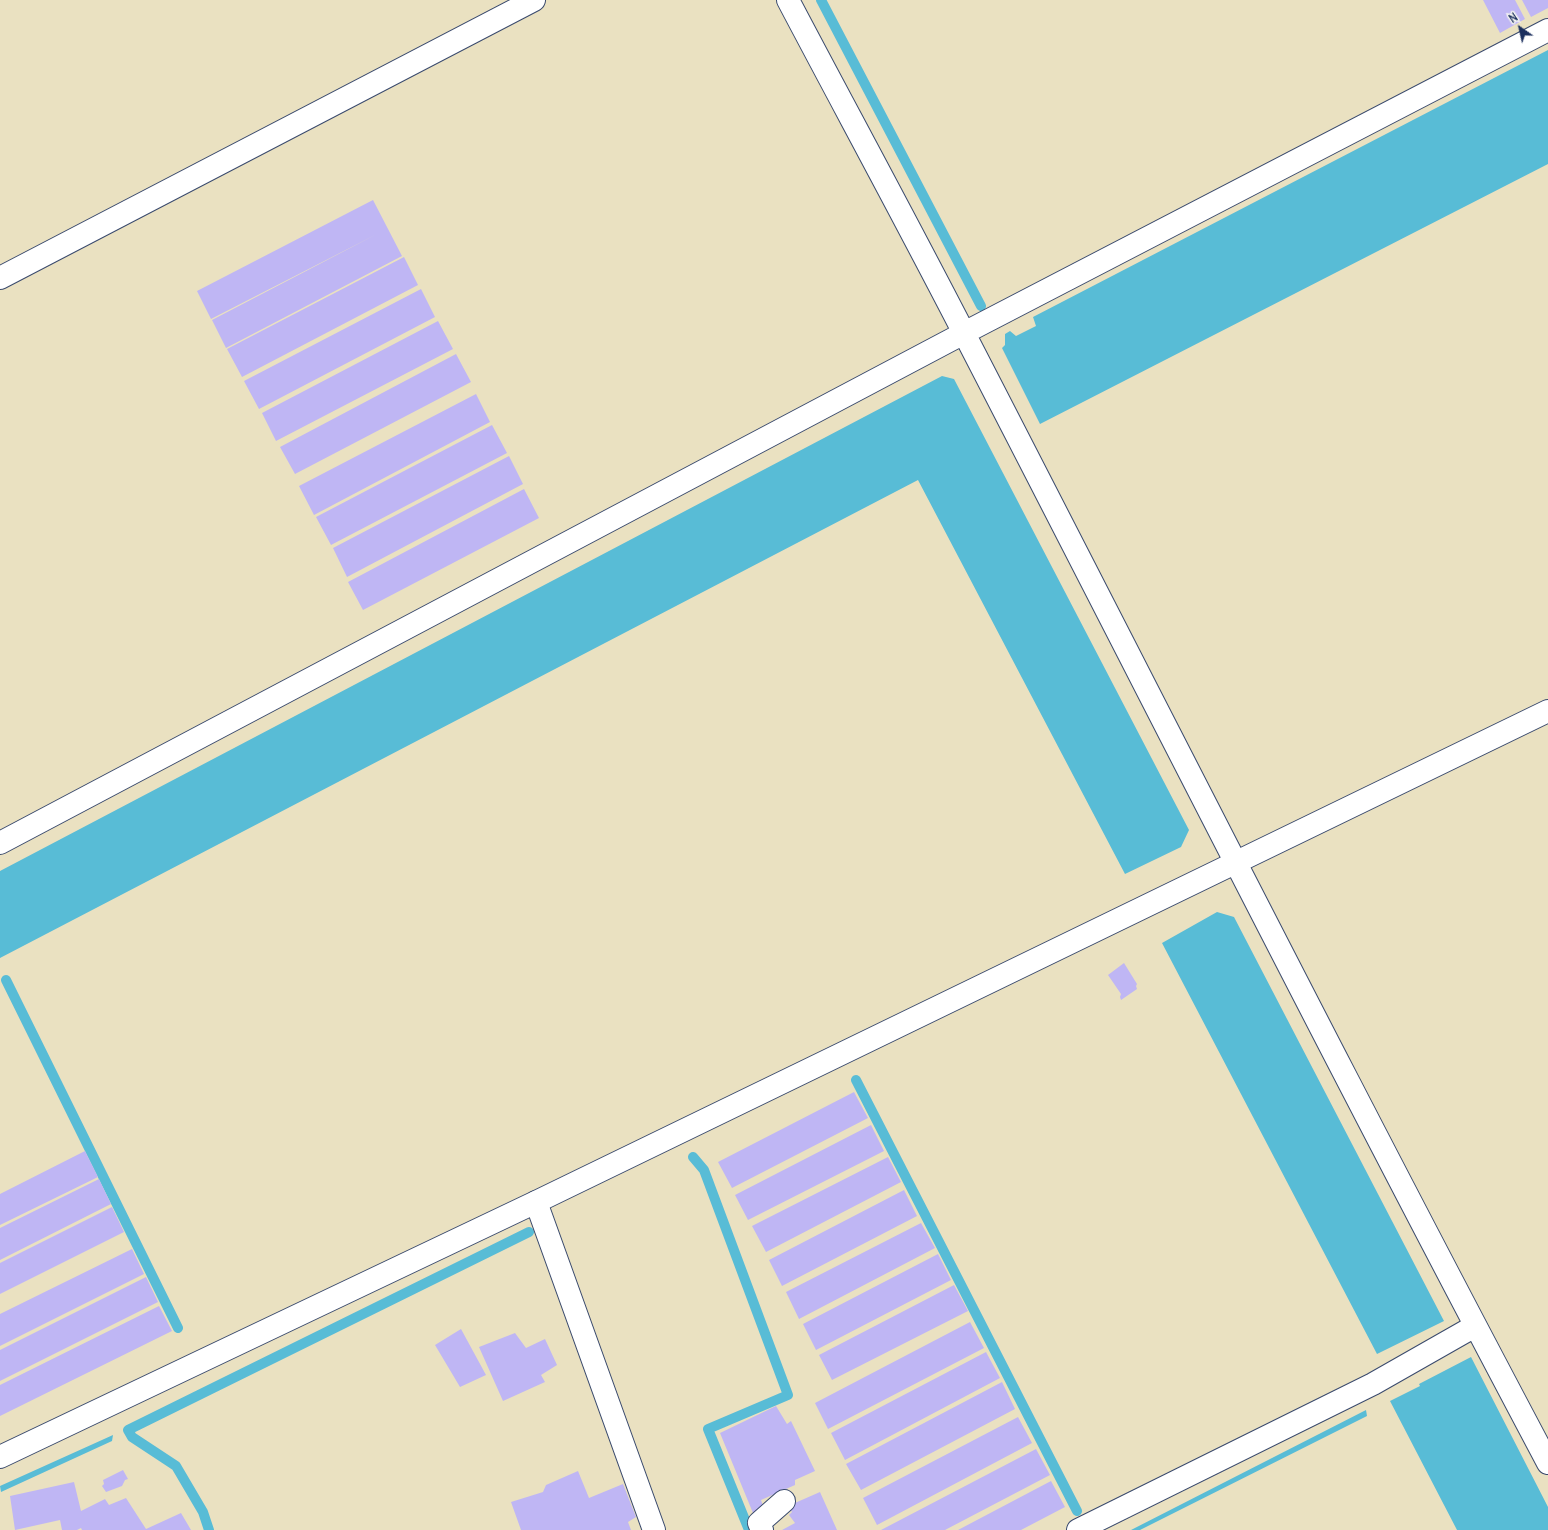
<!DOCTYPE html>
<html>
<head>
<meta charset="utf-8">
<style>
	body { margin:0 }
	#map { position:relative; width:1548px; height:1530px; overflow:hidden; background:#eae1c1; font-family:Delius,sans-serif }
	canvas { display:block }
	.north { position:absolute; left:1500px; top:8px; width:40px; height:40px; -webkit-text-stroke:3px #f6f6f2; paint-order:stroke; rotate:326deg; font-size:11px; font-weight:700; line-height:16px; text-align:center; color:#1b2f5e }
	.north::after { content:''; display:block; margin:auto; width:14px; height:18px; background:#1b2f5e; clip-path:polygon(50% 0,100% 100%,50% 72%,0 100%) }
</style>
</head>
<body>
<div id="map">
<canvas width="1548" height="1530"></canvas>
<div class="north">N</div>
</div>
<script>
const ctx = document.querySelector('canvas').getContext('2d');
ctx.lineJoin = 'round';
function paint(path, color) { ctx.fillStyle = color; ctx.fill(path, 'evenodd'); }
function stroke(path, color, width, dash) { ctx.strokeStyle = color; ctx.lineWidth = width; ctx.lineCap = dash ? 'butt' : 'round'; ctx.setLineDash(dash || []); ctx.stroke(path); }
paint(new Path2D(`
	M1548 50V164L1040 424 1002 348 1005 345V334L1010 331 1016 336 1036 326 1033 317Z
	M942 376 954 379 1189 830 1181 847 1125 874 918 480 0 958V871Z
	M1217 912 1234 917 1444 1321 1377 1354 1162 943Z
	M1471 1357 1548 1507V1530H1457L1390 1401 1420 1386 1419 1384Z
	M1366 1410 1367 1416 1140 1530H1131Z
	M113 1435 112 1441 1 1492 0 1486Z`), '#58bcd6');
stroke(new Path2D(`
	M821 0 981 306
	M6 980 178 1328
	M856 1080 1077 1511
	M693 1157 704 1170 788 1395 708 1429 749 1530
	M209 1530 203 1512 176 1466 132 1437 128 1430 529 1232`), '#58bcd6', 10);
paint(new Path2D(`
	M1483 0H1515L1525 19 1500 33Z
	M1522 0H1548V8L1531 17Z
	M373 200 402 256 226 348 212 320 377 234 211 319 197 291Z
	M404 257 418 285 242 377 227 349Z
	M421 289 435 317 259 409 244 381Z
	M438 321 453 349 276 441 262 413Z
	M456 354 471 382 295 474 280 447Z
	M476 394 490 422 314 515 299 486Z
	M492 425 507 453 331 545 316 517Z
	M509 456 523 484 347 577 333 548Z
	M524 489 539 518 363 610 348 582Z
	M1124 963 1137 984 1136 986 1137 989 1121 1000 1120 997 1121 994 1108 975Z
	M854 1092 868 1118 732 1188 718 1162Z
	M871 1125 884 1151 748 1220 735 1195Z
	M85 1151 98 1177 0 1225V1194Z
	M888 1157 901 1182 766 1252 752 1226Z
	M99 1179 111 1204 0 1260V1228Z
	M904 1190 917 1216 782 1286 769 1260Z
	M112 1207 124 1232 0 1294V1263Z
	M921 1223 935 1248 799 1319 786 1292Z
	M132 1249 144 1274 0 1346V1314Z
	M938 1254 951 1280 816 1350 803 1324Z
	M146 1277 158 1302 0 1381V1350Z
	M954 1285 968 1311 832 1380 819 1355Z
	M159 1306 172 1331 0 1416V1385Z
	M970 1322 984 1348 828 1429 815 1403Z
	M461 1329 486 1375 460 1387 435 1345Z
	M515 1333 526 1348 545 1339 557 1365 541 1375 545 1382 503 1401 479 1347Z
	M986 1352 1000 1378 845 1460 831 1433Z
	M1002 1382 1015 1409 861 1490 846 1464Z
	M776 1406 787 1424 791 1421 815 1471 795 1480V1485L761 1500 763 1506 753 1513 720 1433Z
	M1018 1417 1032 1443 877 1525 863 1498Z
	M1036 1449 1050 1475 945 1530H881Z
	M123 1470 128 1479 125 1480 122 1486 106 1492 102 1486 104 1484 103 1480Z
	M578 1471 589 1498 623 1484 636 1517 628 1522 631 1530H521L511 1502 543 1492 546 1485Z
	M1051 1481 1065 1507 1021 1530H958Z
	M74 1482 81 1511 105 1499 109 1505 126 1498 146 1529 181 1513 191 1530H82L81 1528 77 1530H62L60 1520 15 1530 10 1496Z
	M820 1492 837 1530H782L795 1523 789 1515 792 1512 788 1506Z`), '#bfb6f4');
const street = new Path2D(`
	M788 0C847 112 908 224 966 337 1160 713 1350 1090 1548 1463
	M0 278 534 0
	M0 843 964 333 1548 30
	M536 1202 654 1530
	M762 1530 759 1523 784 1501
	M1078 1530 1373 1384 1475 1326`);
const secondary = new Path2D(`
	M0 1457 536 1202 1548 711`);
stroke(street, '#3a4a6d', 24);
stroke(secondary, '#3a4a6d', 24);
stroke(street, '#fff', 22);
stroke(secondary, '#fff', 22);
</script>
</body>
</html>
